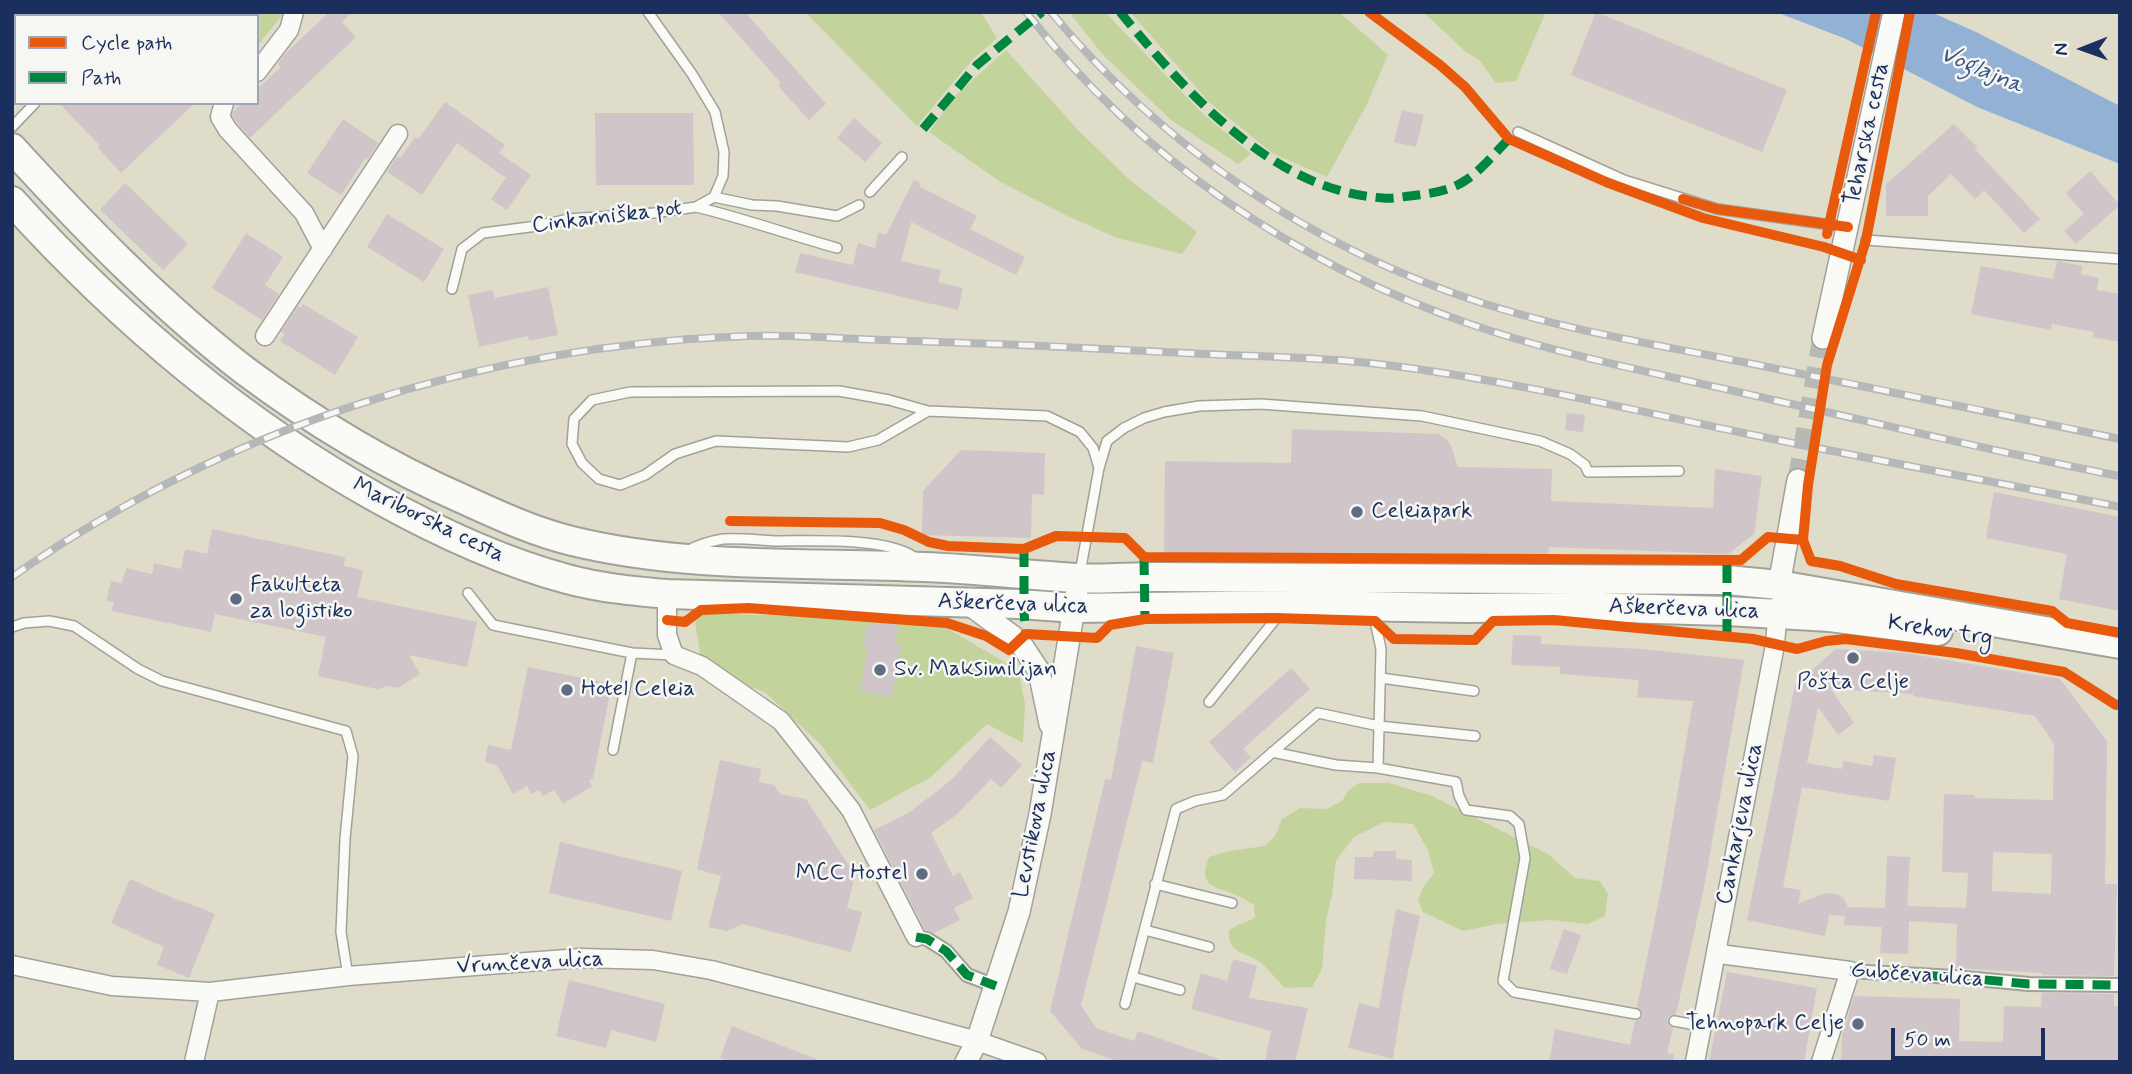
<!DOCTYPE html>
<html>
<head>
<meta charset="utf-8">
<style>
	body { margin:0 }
	#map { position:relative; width:2132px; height:1074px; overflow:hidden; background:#e0dcca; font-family:Mynerve,sans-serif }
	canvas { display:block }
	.frame { position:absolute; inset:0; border:14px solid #1b2f5e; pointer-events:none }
	.legend { position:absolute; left:14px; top:14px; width:245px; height:91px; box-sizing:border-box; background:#f6f6f2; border:2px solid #9ea6b7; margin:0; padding:9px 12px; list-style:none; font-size:21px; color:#1b2f5e }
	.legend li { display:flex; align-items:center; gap:14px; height:35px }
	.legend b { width:35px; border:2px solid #9ea6b7 }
	.north { position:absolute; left:2048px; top:14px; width:70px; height:70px; -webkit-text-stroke:5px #f6f6f2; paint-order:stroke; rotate:269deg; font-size:19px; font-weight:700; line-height:28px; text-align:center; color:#1b2f5e }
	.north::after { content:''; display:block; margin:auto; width:24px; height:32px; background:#1b2f5e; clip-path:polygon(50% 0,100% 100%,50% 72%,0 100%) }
	.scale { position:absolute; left:1891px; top:1028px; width:154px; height:32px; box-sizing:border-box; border:4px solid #1b2f5e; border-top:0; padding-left:9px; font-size:21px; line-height:24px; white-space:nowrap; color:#1b2f5e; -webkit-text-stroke:5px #f6f6f2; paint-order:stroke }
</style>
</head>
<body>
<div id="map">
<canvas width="2132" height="1074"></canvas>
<div class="frame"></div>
<ul class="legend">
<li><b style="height:9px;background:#e8590c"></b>Cycle path</li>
<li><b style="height:9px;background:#00873e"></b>Path</li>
</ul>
<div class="north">N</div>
<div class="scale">50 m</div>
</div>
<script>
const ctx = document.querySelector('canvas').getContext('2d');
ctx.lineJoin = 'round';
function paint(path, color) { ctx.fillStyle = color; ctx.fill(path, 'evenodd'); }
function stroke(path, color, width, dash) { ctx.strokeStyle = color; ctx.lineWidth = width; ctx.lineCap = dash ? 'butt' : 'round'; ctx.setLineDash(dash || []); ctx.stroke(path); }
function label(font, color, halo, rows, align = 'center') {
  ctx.font = font + ' Mynerve,sans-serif'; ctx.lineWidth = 5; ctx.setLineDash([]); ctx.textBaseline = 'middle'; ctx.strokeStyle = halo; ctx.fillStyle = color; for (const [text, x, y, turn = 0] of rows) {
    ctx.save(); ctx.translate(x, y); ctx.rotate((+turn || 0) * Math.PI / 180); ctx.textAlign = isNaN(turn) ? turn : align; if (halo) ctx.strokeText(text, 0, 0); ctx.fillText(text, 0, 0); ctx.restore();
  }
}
paint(new Path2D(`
	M194 12H285L257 46V16H197Z
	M805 12H981L997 38 972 60 917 126Z
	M1069 12H1105L1202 113 1251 154 1238 164 1171 120 1103 55Z
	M1130 12H1339L1388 55 1367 104 1327 177 1272 153 1209 102Z
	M1423 12H1546L1516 81 1496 83 1479 60 1465 51Z
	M1006 50 1079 131 1131 181 1197 232 1182 254 1117 238 1063 214 999 181 929 132 956 95Z
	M703 613 822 617 943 626 1018 670 1025 704 1023 743 987 724 931 777 870 810 820 744 766 693 702 666 695 622Z
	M1359 783H1389L1432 796 1548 854 1575 878 1600 881 1608 894 1605 916 1588 924 1552 920 1497 924 1463 931 1423 912 1418 900 1423 888 1434 873 1428 850 1413 824 1384 822 1354 837 1336 861 1332 895 1326 920 1322 969 1312 987 1285 988C1277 980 1270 971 1261 963 1246 951 1227 955 1229 930 1237 924 1247 923 1255 917L1254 905C1249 902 1244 899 1239 896 1218 886 1196 889 1209 857L1229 851 1265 846 1275 836 1282 819 1300 808 1326 809 1342 801 1348 791Z`), '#c2d49c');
paint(new Path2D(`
	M1776 12H1931L1976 32 2120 106V164L1977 107 1846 39Z`), '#92b1d5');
paint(new Path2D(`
	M329 12H352L342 22 356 37 250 138 237 123 232 115 233 112 243 103H257V89L281 67 278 64 283 56Z
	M718 12H745L826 104 809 120 778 86 781 83Z
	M1596 12 1787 90 1762 152 1571 75Z
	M445 102 505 145 499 153 531 175 507 210 491 199 506 178 457 143 422 195 387 172 397 156 400 158 415 137 418 139Z
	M59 103H195L121 173 98 148 100 146Z
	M1402 110 1424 115 1416 147 1394 142Z
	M595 113H693L694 185H596Z
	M854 118 882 143 865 162 837 138Z
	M343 119 378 143 368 159 366 157 341 195 307 173Z
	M1954 124 1977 147 1975 149 2040 219 2024 233 1984 190 1975 199 1951 174 1928 196V216H1886V184Z
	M2090 171 2120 205 2076 244 2064 231 2084 214 2066 193Z
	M914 180 920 183 919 186 977 216 970 229 1025 257 1016 275 911 222 901 261 941 270 938 282 963 288 958 310 795 272 800 253 853 265 858 243 875 248 878 233 886 235Z
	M125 183 188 244 163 270 100 210Z
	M387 214 444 249 424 282 367 247Z
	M246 233 283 257 265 285 279 294 262 320 212 288Z
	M2057 261 2082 266 2081 274 2099 278 2097 290 2120 294V342L2093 337 2094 332 2052 324 2051 330 1971 314 1981 266 2053 279Z
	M548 287 558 335 529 341 528 336 479 347 468 295 493 290 495 298Z
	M303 304 358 337 335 375 280 341 285 334 281 332 298 306 301 308Z
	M1567 413 1585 415 1583 432 1565 430Z
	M1292 429 1439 434 1447 440 1451 446 1458 467 1552 469 1551 501 1713 508 1715 469 1762 476 1754 534 1728 554 1549 547 1548 558 1164 555 1165 461 1291 463Z
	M961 450 1045 453 1044 495 1032 494 1031 538 922 535 923 491Z
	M1994 492 2120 517V611L2059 599 2067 554 1986 538Z
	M212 529 345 557 344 566 363 570 357 597 477 622 467 667 409 655 420 674 398 688 389 686 377 689 318 676 326 637 215 614 211 632 112 611 114 602 106 601 111 581 122 583 126 568 152 574 154 563 181 569 185 549 207 554Z
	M883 619 892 621 898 626 895 643 901 645 892 697 860 691 868 648 863 647 866 628Z
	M1513 635 1541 636V644L1642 649 1744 660 1704 888 1676 1014 1669 1016 1667 1020 1669 1026 1673 1028 1667 1053 1674 1054 1673 1062H1549L1555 1029 1630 1045 1635 1021 1639 1020 1643 1016 1642 1011 1637 1007 1662 884 1693 701 1637 697 1639 680 1560 674V667L1511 665Z
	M1136 646 1174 653 1153 763 1142 761 1081 1005 1096 1028 1134 1041 1138 1031 1219 1059 1218 1062H1121L1082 1049 1050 1011 1105 779 1111 780Z
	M1836 649 1905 653 2060 679 2107 741 2105 884H2117L2114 976 2042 975V973L1956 968 1957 924 1909 921 1908 954 1880 953 1882 927 1844 925 1845 916 1829 915 1825 936 1747 920 1795 685ZM1831 689 1913 694V696L2035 716 2054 744 2053 800 1975 798V795L1944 794 1942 872 1968 873 1966 908 1907 906 1910 857 1887 856 1885 908 1848 907 1844 899 1837 894 1825 893 1798 904 1801 890 1783 887 1802 787 1889 801 1896 758 1874 755 1872 766 1843 761 1842 769 1807 763 1818 707 1838 735 1854 723ZM1993 852 2052 854 2051 894 1992 891Z
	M528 667 612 684 593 778 589 781 592 786 563 804 554 790 543 796 539 790 532 794 527 786 513 794 497 765 485 762 488 745 511 750Z
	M1291 668 1310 689 1243 749 1251 757 1235 772 1209 742Z
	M990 737 1022 765 1001 788 991 779 956 815 931 833 953 876 960 872 973 898 954 908 960 920 934 933 925 930 874 830 908 813 940 789 953 778Z
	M720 760 761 769 759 782 774 785 780 794 806 799 855 875 847 908 862 912 851 952 742 924 727 931 708 927 721 876 697 869Z
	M560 842 682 871 671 921 549 893Z
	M1374 851H1396V859L1412 860V881L1354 879 1355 857H1373Z
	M130 879 182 902 183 901 215 914 189 978 157 965 164 947 111 923Z
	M1396 909 1420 916 1403 995 1393 1059 1348 1048 1359 1003 1379 1008Z
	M1564 929 1581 935 1567 974 1550 969Z
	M1233 959 1257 966 1249 998 1308 1008 1295 1062H1265L1271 1031 1191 1009 1201 973 1227 981Z
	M1727 972 1817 988 1804 1062H1709Z
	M569 980 665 1004 656 1042 611 1030 606 1048 556 1036Z
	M2042 993 2114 994V1006H2120V1062H1841L1842 1035 1854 996 1960 999 1959 1041 2003 1042 2004 1006 2041 1007Z
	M732 1026 821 1061 820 1062H729L720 1058Z`), '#d0c5c8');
stroke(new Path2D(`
	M1798 480 1823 338`), '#b9b9b4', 21, [21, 10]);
const service = new Path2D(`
	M45 16 49 12
	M130 16 134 12
	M12 127 35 103
	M1518 132 1624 180 1717 209 1846 227
	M870 192 902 157
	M714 197 752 205 777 206 837 216 859 205
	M696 207C743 218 790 235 837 248
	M1866 240 2120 259
	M452 289 462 249 483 233 537 226 569 219 654 213 696 207 714 197 723 176 724 152 715 112 692 74 648 12
	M928 411 878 440 848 447 716 441 675 454 645 475 620 485 599 479 582 463 572 444 574 419 592 400 630 392 839 391 889 400 928 411 1047 416 1080 432 1093 448 1099 468
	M687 551C698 545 711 541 723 539 740 538 759 540 777 541 811 541 886 537 914 557
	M1080 573 1099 468 1107 441 1124 428 1144 418 1164 412 1199 406 1261 404 1422 416 1540 441 1570 454 1585 465 1588 472 1679 471
	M468 593 493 625 632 653 674 655
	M1373 612 1381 649 1378 768 1456 782 1459 796 1466 810 1510 816 1519 824 1525 858 1503 981 1514 992 1636 1014
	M12 627 24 623 49 621 74 626 138 669 162 681 346 731 353 756 345 839 341 932 348 976
	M1381 678 1474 691
	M1209 702 1282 611
	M613 750 632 653
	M1272 752 1336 765 1378 768
	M1155 884 1232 903
	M1145 930 1209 947
	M1133 977 1180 990
	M1125 1004 1176 809 1195 801 1223 795 1318 713 1379 726 1475 736
	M1674 1021 1701 1026`);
const pedestrian = new Path2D(`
	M916 937 927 939 946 951 967 975 996 986
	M1850 971 1954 977 2029 984 2120 985`);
const minor = new Path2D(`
	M257 72 289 30 294 12
	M224 103 220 117 228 130 304 213 323 249
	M265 336 398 134
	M667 594V635L674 655 702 666 781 721 851 810 916 937
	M1716 952 1727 955 1850 971 1821 1062
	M12 965 112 986 210 992 348 976 513 963 581 958 653 960 711 970 792 991 977 1041 1037 1062
	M194 1062 210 992
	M1695 1062 1775 645 1778 606`);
const tertiary = new Path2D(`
	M1823 338 1894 12
	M1779 585 1798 480
	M966 602 1019 641 1039 671 1050 724
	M966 1062 977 1041 1019 912 1040 814 1079 578`);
const primary = new Path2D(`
	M12 148C84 227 160 305 244 370 312 421 387 466 465 500 500 516 535 532 572 541 687 569 807 562 924 567 975 569 1026 575 1078 578 1103 580 1129 577 1155 577L1727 580 1779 585 2120 644
	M12 201C118 318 239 421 377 498 438 532 500 561 567 579 600 588 633 591 667 594L1019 604 1076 608 1288 605 1465 608 1582 607 1727 611 1830 617 1938 631`);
stroke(service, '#a1a19c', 12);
stroke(pedestrian, '#a1a19c', 16);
stroke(minor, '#a1a19c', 21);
stroke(tertiary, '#a1a19c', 24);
stroke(primary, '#a1a19c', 32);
stroke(service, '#fafaf7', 9);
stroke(pedestrian, '#fafaf7', 12);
stroke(minor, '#fafaf7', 18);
stroke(tertiary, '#fafaf7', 21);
stroke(primary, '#fafaf7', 28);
const rail = new Path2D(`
	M1026 12C1142 160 1294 263 1470 324 1568 358 1672 376 1773 400 1855 418 1936 438 2018 455 2052 462 2086 470 2120 476
	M1051 12C1165 150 1313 248 1482 303 1569 331 1659 345 1748 363 1872 388 1996 413 2120 439
	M12 577C228 425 486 345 748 336 785 335 821 337 857 339 912 341 966 343 1021 345 1090 348 1159 352 1228 355 1286 357 1345 359 1402 367 1514 382 1624 408 1734 431 1862 458 1991 481 2120 507`);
stroke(rail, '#b5b7b9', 8);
stroke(rail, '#f6f6f2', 5, [16]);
stroke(new Path2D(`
	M1120 12C1186 92 1272 191 1383 198 1392 199 1401 197 1410 196 1428 194 1451 191 1466 180 1483 169 1497 150 1512 136
	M923 129 977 65 1042 12
	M1024 549V613L1026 634
	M1144 557 1145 619
	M1727 637V560
	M916 937 927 939 946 951 967 975 996 986
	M1850 971 1954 977 2029 984 2120 985`), '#00873e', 9, [18, 9]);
stroke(new Path2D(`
	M1369 12 1440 65 1465 87 1509 139 1606 182 1703 218 1824 247 1861 260
	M1910 12 1866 240 1827 365 1808 485 1803 540 1811 561 1840 566 1896 584 2052 611 2067 623 2120 633
	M1683 199 1717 209 1848 227
	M1827 234 1876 12
	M730 521 880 523 904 530 929 542 948 546 1024 549 1056 536 1125 538 1144 557 1741 560 1768 537 1803 540
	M667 620 685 622 701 610 748 608 947 623 986 636 1009 650 1026 634 1097 638 1110 625 1145 619 1275 618 1375 621 1394 639 1475 640 1493 621 1554 620 1753 639 1797 649 1826 641 1846 639 1956 653 2064 672 2116 705 2120 704`), '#e8590c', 10);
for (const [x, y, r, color] of [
	[1357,512,7,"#606c84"],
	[236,599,7,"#606c84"],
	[1853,658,7,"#606c84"],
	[880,670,7,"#606c84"],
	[567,690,7,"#606c84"],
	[922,874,7,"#606c84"],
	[1858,1024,7,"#606c84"]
]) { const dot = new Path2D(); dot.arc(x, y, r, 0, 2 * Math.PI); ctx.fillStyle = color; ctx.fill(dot); stroke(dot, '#f6f6f2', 2.5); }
label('23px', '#1b2f5e', '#f6f6f2', [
	["Teharska cesta",1868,134,-78],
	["Cinkarniška pot",607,218,-7],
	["Mariborska cesta",428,521,26],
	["Aškerčeva ulica",1013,605,2],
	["Aškerčeva ulica",1684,610,2],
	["Krekov trg",1940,632,9],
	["Levstikova ulica",1036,824,-79],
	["Cankarjeva ulica",1741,824,-79],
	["Vrunčeva ulica",530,964,-3],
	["Gubčeva ulica",1917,976,4]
]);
label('23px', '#1b2f5e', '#f6f6f2', [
	["Celeiapark",1371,512],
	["Fakulteta",250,586],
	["za logistiko",250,612],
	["Sv. Maksimilijan",894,670],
	["Pošta Celje",1853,683,"center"],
	["Hotel Celeia",581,690],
	["MCC Hostel",908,874,"right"],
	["Tehnopark Celje",1844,1024,"right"]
], 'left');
label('italic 24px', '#395689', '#f6f6f2', [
	["Voglajna",1981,71,23]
]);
</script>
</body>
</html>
